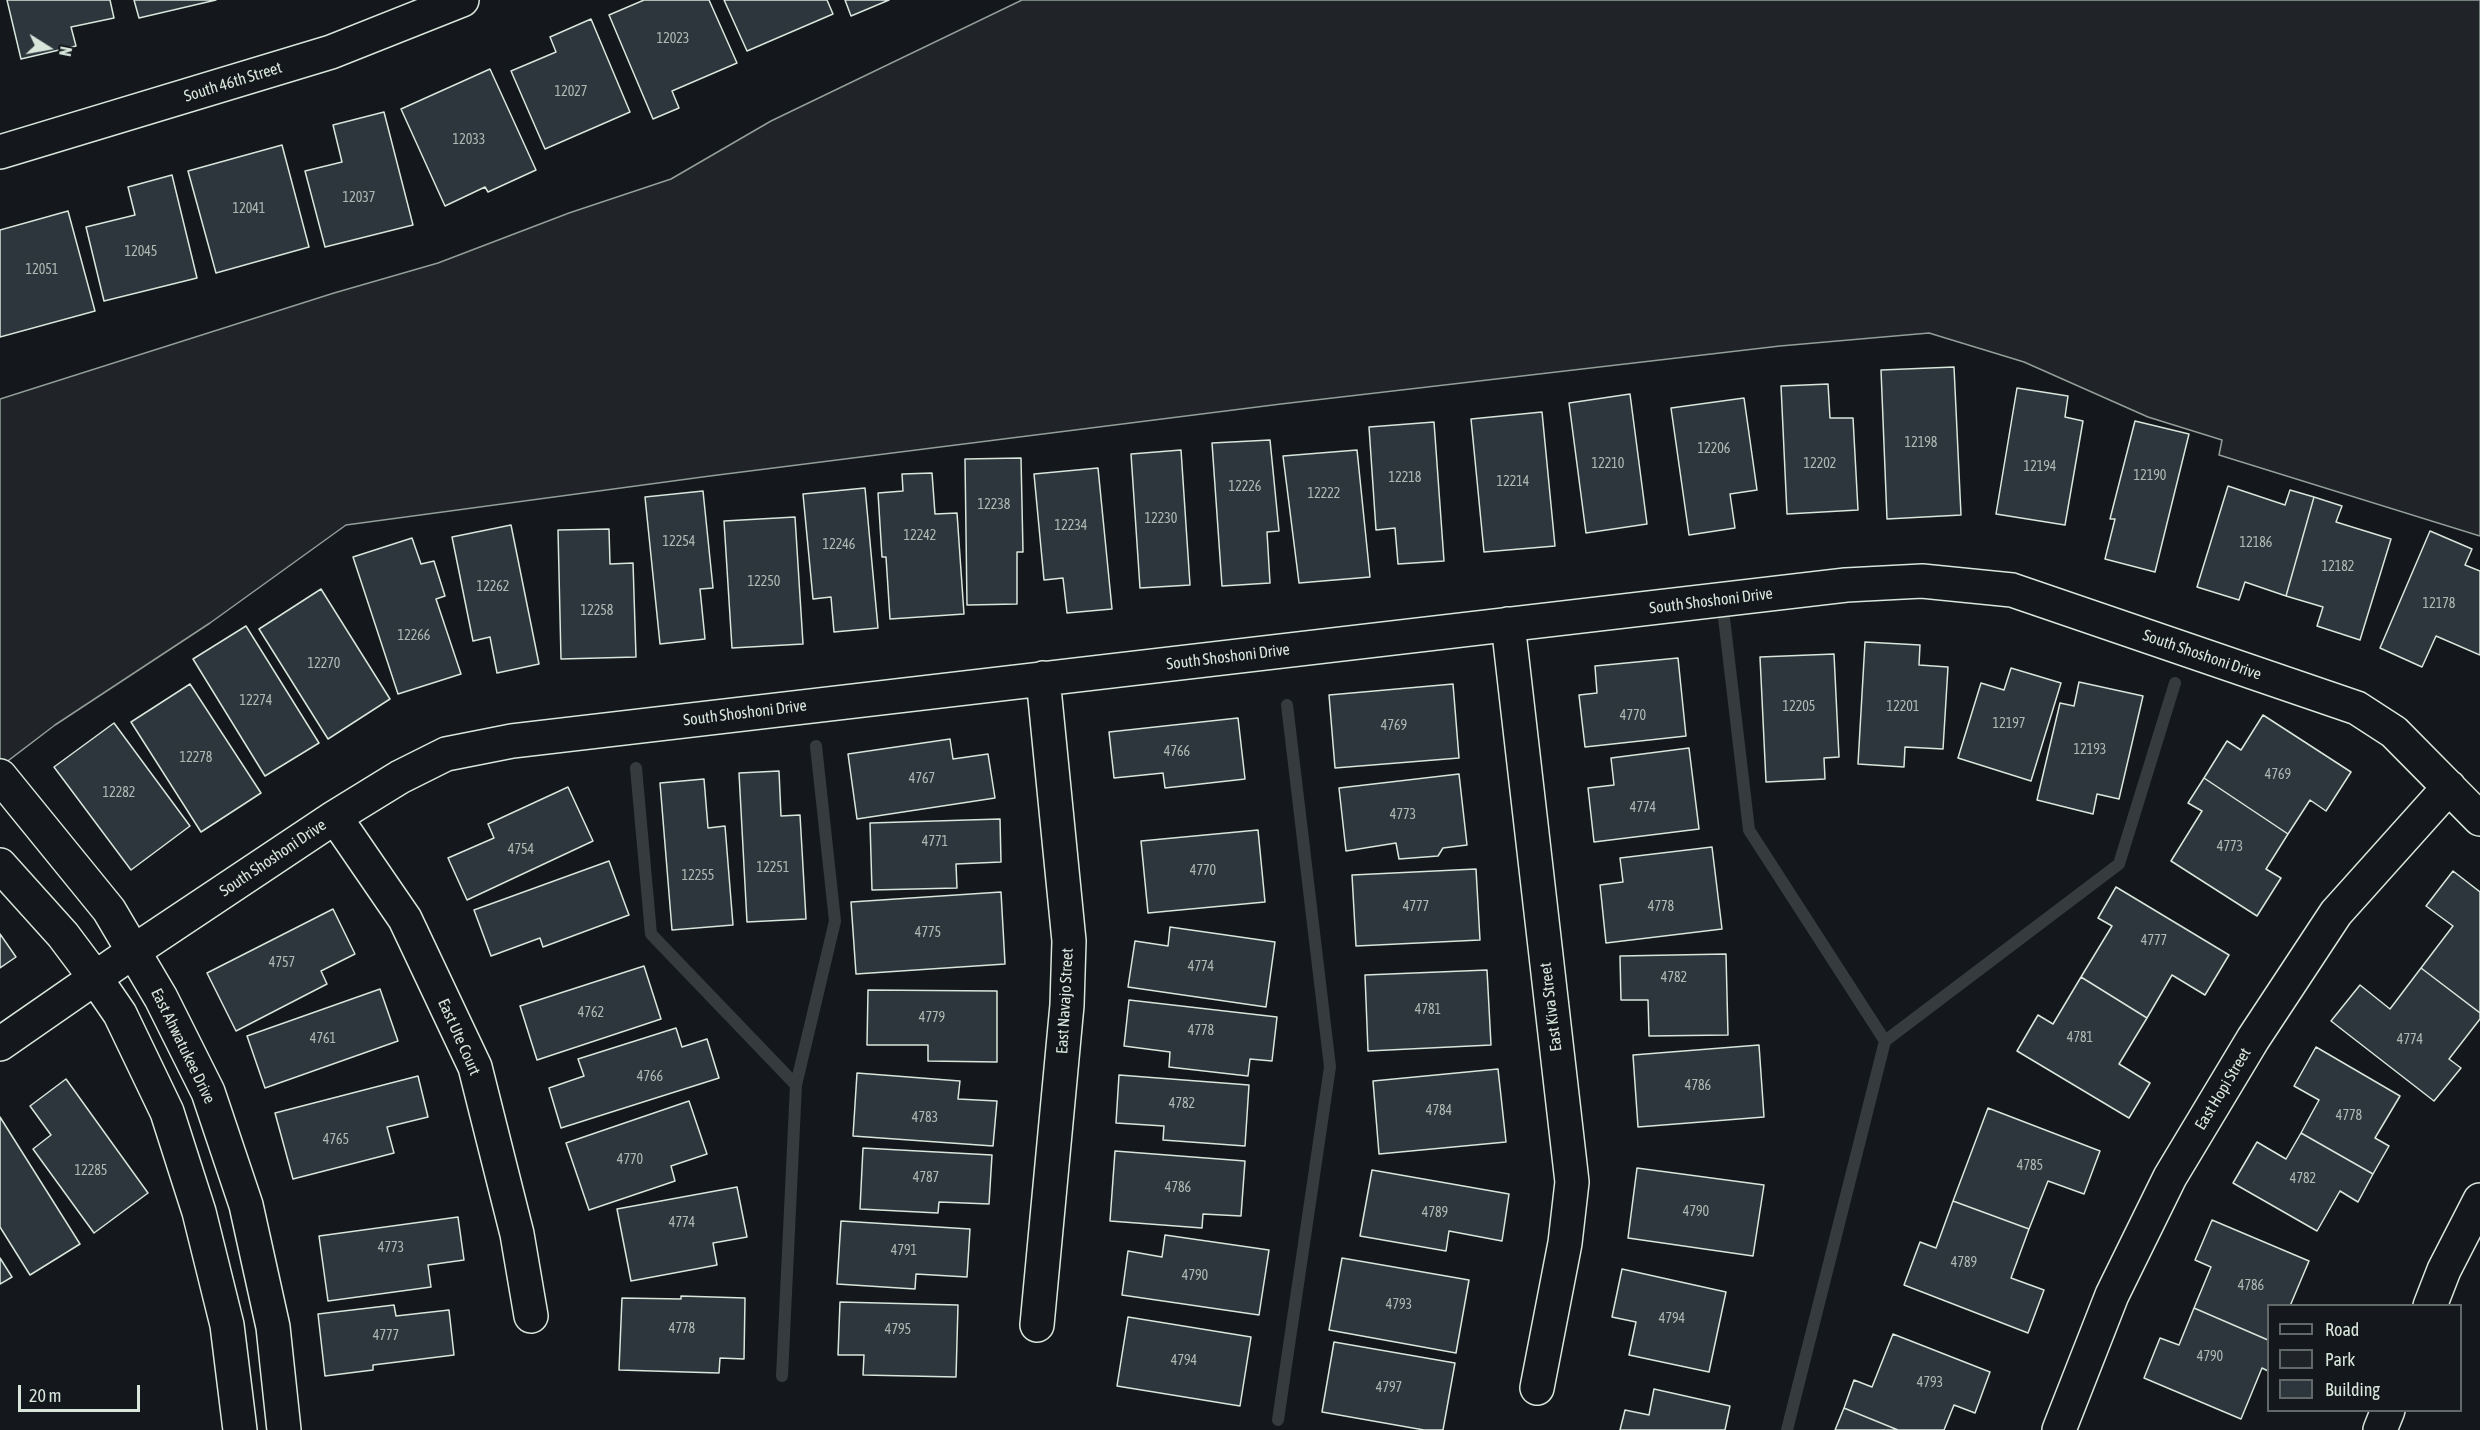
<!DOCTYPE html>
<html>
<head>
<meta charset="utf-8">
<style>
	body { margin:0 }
	#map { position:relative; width:2480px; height:1430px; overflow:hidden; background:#14181c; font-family:"Asap Condensed",sans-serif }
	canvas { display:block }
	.legend { position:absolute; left:2267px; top:1304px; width:195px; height:108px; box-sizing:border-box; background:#14181c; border:2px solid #626a69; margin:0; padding:8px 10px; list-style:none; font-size:18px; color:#d8e6dc }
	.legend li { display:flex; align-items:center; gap:12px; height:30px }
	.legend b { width:30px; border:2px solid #626a69 }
	.north { position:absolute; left:18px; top:18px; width:60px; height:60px; -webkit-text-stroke:4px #14181c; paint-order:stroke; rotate:101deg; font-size:16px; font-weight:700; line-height:24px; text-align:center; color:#d8e6dc }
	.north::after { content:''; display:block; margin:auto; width:21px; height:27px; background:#d8e6dc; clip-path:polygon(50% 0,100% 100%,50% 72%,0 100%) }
	.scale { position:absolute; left:18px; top:1385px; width:122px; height:27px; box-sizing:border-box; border:3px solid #d8e6dc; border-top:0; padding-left:8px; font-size:18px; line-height:21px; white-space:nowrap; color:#d8e6dc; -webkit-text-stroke:4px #14181c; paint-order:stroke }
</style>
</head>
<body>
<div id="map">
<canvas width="2480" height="1430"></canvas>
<ul class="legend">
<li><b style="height:8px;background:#14181c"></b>Road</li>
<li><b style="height:16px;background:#202428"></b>Park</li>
<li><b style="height:16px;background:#2c363c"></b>Building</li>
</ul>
<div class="north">N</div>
<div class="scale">20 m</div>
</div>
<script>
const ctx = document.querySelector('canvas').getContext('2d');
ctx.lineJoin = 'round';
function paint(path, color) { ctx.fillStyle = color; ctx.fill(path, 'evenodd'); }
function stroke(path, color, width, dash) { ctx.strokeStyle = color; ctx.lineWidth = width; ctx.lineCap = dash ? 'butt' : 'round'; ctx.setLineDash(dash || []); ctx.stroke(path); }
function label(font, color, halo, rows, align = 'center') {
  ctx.font = font + ' "Asap Condensed",sans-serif'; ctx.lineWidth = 4.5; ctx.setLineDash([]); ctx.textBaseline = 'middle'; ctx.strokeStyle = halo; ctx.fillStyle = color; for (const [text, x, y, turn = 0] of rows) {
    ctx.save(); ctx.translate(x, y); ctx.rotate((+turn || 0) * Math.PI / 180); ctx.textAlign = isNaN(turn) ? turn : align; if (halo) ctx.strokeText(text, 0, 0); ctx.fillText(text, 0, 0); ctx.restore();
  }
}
const green = new Path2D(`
	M1022 0H2480V536L2219 455 2222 440 2148 417 2024 362 1929 333 1780 346 1281 404 710 476 346 525 210 623 55 725 0 767V399L334 293 438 263 569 213 671 179 771 121Z`);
paint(green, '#202428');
stroke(green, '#939e99', 1.5);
stroke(new Path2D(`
	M1722 601 1749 830 1885 1041 1787 1430
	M636 768 651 934 796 1085 782 1376
	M1885 1041 2119 864 2175 683
	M796 1085 835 921 816 746
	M1278 1420 1330 1067 1287 705`), '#363b3e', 12);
const building = new Path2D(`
	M7 0H110L114 18 71 27 76 46 21 59Z
	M134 0H216L139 18Z
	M644 0H709L737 63 672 91 679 108 653 119 609 15Z
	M724 0H827L833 14 747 51Z
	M845 0H889L851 16Z
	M591 19 630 112 545 149 511 71 556 52 550 37Z
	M490 69 536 170 488 192 485 187 445 206 401 109Z
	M384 112 413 225 325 247 305 171 342 162 333 125Z
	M282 145 309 247 216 273 188 171Z
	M172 175 197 278 104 301 86 227 135 215 128 187Z
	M68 211 95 311 0 337V230Z
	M1954 367 1961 515 1887 519 1881 370Z
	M1828 384 1830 418H1853L1858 510 1787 514 1781 386Z
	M2017 388 2068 396 2065 417 2083 421 2065 525 1996 514Z
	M1630 394 1647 524 1586 533 1569 403Z
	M1744 398 1757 490 1730 494 1735 528 1689 535 1671 408Z
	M1542 412 1555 546 1484 552 1471 419Z
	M2135 421 2189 434 2155 572 2105 559 2115 519H2110Z
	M1434 422 1444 561 1398 564 1395 528 1376 530 1369 427Z
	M1270 440 1279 531 1267 532 1270 583 1222 586 1212 443Z
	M1181 450 1190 585 1140 588 1131 454Z
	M1357 450 1370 577 1299 583 1283 456Z
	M1021 458 1023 552H1017V604L967 605 965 459Z
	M1098 468 1112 609 1067 613 1063 578 1044 580 1034 474Z
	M932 473 935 514 957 513 964 614 890 619 886 557H882L878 493 903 491 902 474Z
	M2228 486 2285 505 2290 490 2314 497 2286 596 2245 582 2239 600 2197 587Z
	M865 488 878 628 834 632 831 597 813 599 803 494Z
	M703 491 713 588 700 589 705 639 660 644 645 497Z
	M2314 497 2342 506 2336 522 2391 539 2360 640 2317 626 2323 607 2286 596Z
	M795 517 803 644 732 648 724 521Z
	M511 525 539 664 497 673 490 637 473 641 452 537Z
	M609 529 610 564 633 563 636 657 561 659 558 530Z
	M2430 531 2472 549 2465 565 2480 571V655L2436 636 2422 667 2380 648Z
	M412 538 421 564 434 561 445 596 436 599 461 674 398 694 353 557Z
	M321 589 390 699 328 739 259 629Z
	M246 626 319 743 265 776 193 659Z
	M1865 642 1920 645 1919 665 1948 667 1943 749 1905 747 1904 767 1858 764Z
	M1834 654 1839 757 1824 758 1825 779 1766 782 1760 657Z
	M1678 658 1686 736 1585 747 1579 695 1597 693 1595 666Z
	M2011 668 2061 683 2031 781 1958 758 1981 683 2004 690Z
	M2079 682 2143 696 2119 799 2097 794 2093 814 2037 800 2060 703 2074 706Z
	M190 684 261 793 201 832 131 722Z
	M1453 684 1459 758 1335 768 1329 695Z
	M2263 715 2351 772 2326 811 2310 800 2288 834 2204 778 2227 741 2241 750Z
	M1238 718 1245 779 1165 788 1163 773 1114 778 1109 732Z
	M114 723 190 826 131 870 54 767Z
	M950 739 953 759 988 754 995 798 857 819 848 754Z
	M1689 748 1699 829 1594 842 1588 788 1614 785 1611 758Z
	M779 771 781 816 800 815 806 919 747 922 739 773Z
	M1459 774 1467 845 1443 848 1438 856 1399 859 1396 843 1346 851 1339 788Z
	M2204 778 2288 834 2266 869 2281 878 2257 916 2171 861 2202 811 2188 803Z
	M704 779 708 828 725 826 733 925 672 930 660 783Z
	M568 787 593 841 467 900 448 858 494 838 488 824Z
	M1000 819 1001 862 956 864 957 888 872 890 870 823Z
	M1258 830 1265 902 1148 913 1141 841Z
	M1712 847 1722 929 1606 943 1600 885 1623 882 1620 858Z
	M609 861 629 915 543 947 540 938 491 956 474 910Z
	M1476 869 1480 940 1356 946 1352 875Z
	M2453 871 2480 892V1013L2421 968 2453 926 2426 906Z
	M2116 887 2229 955 2205 995 2172 975 2147 1018 2081 977 2112 926 2098 918Z
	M1001 892 1005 964 856 974 851 902Z
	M333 909 355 954 321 971 327 984 236 1031 207 973Z
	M1170 927 1275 942 1266 1007 1128 987 1135 941 1168 946Z
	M0 934 16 957 0 968Z
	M1726 954 1728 1035 1649 1036 1648 1000H1621L1620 956Z
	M644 966 661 1019 537 1060 520 1006Z
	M2421 968 2480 1013V1019L2449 1059 2461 1068 2434 1101 2331 1021 2360 985 2390 1009Z
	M1487 970 1491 1045 1368 1051 1365 975Z
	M2081 977 2147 1018 2119 1064 2150 1083 2129 1118 2017 1051 2038 1015 2053 1024Z
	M380 989 398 1041 265 1088 247 1036Z
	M868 990 997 991V1062L928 1061V1045H867Z
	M1129 1000 1277 1017 1272 1061 1250 1059 1248 1076 1169 1067 1170 1052 1124 1046Z
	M676 1028 682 1047 707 1039 719 1078 561 1128 549 1088 584 1076 578 1059Z
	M1759 1045 1764 1117 1638 1127 1633 1055Z
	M2316 1047 2400 1096 2375 1138 2389 1146 2373 1174 2301 1133 2319 1100 2294 1086Z
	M1498 1069 1506 1142 1379 1154 1373 1081Z
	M857 1073 960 1081 958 1099 997 1101 993 1146 853 1136Z
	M1119 1075 1249 1085 1245 1146 1163 1140 1164 1126 1116 1123Z
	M418 1076 428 1117 387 1127 394 1153 293 1179 275 1113Z
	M66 1079 148 1193 94 1233 33 1149 51 1135 30 1106Z
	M689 1101 707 1154 671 1166 675 1181 589 1210 566 1143Z
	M1988 1108 2100 1151 2084 1194 2048 1181 2029 1229 1953 1201Z
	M0 1117 80 1244 30 1275 0 1227Z
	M2301 1133 2373 1174 2358 1202 2340 1191 2317 1231 2233 1183 2257 1142 2286 1159Z
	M863 1148 992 1155 989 1204 939 1202 938 1213 860 1209Z
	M1115 1151 1245 1161 1241 1216 1203 1214 1202 1228 1110 1221Z
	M1637 1168 1764 1185 1753 1256 1628 1238Z
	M1372 1170 1509 1194 1502 1241 1449 1231 1446 1251 1360 1236Z
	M737 1187 747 1237 713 1243 717 1265 631 1281 617 1209Z
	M1953 1201 2029 1229 2011 1278 2044 1290 2028 1333 1904 1285 1920 1242 1936 1248Z
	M458 1217 464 1260 428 1265 431 1287 328 1301 319 1236Z
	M2212 1220 2309 1261 2290 1306H2268V1340L2194 1308 2211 1267 2195 1260Z
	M841 1221 970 1229 967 1277 916 1274 915 1289 837 1284Z
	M1165 1235 1269 1250 1259 1315 1122 1295 1128 1251 1162 1257Z
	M0 1258 12 1277 0 1284Z
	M1342 1258 1469 1280 1456 1353 1329 1330Z
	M1622 1269 1726 1292 1709 1372 1629 1355 1636 1322 1612 1317Z
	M681 1296 745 1298 744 1359 720 1358 719 1373 619 1370 622 1298 681 1299Z
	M840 1302 958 1305 956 1377 863 1375 864 1355H838Z
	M394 1305 396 1316 449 1310 454 1355 373 1365V1370L325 1376 318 1314Z
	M2194 1308 2268 1340V1371L2262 1368 2241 1419 2144 1378 2160 1338 2179 1345Z
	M1128 1317 1251 1337 1240 1406 1117 1386Z
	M1893 1334 1990 1372 1975 1413 1954 1405 1944 1430H1898L1844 1408 1854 1380 1872 1387Z
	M1334 1342 1455 1363 1443 1430H1424L1322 1412Z
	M1654 1389 1730 1406 1725 1430H1620L1625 1410 1649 1415Z
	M1844 1408 1898 1430H1835Z`);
paint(building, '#2c363c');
stroke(building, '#d8e6dc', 1.5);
const minor = new Path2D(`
	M0 152 331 52 462 0
	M1508 624 1572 1182 1565 1243 1537 1388
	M0 776 109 910 161 998 208 1092 246 1205 273 1327 284 1430
	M335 817 405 919 475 1067 517 1234 531 1316
	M0 865 63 935 96 979 120 1014 167 1112 199 1212 227 1325 240 1430
	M0 1044 134 951 335 817 400 777 446 754 512 741 1846 585 1922 581 2012 590 2357 708 2394 732 2480 819
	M2430 1306 2444 1270 2480 1200
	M1037 1325 1067 1005 1069 941 1043 678
	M2059 1430 2112 1295 2170 1177 2253 1039 2336 913 2449 787
	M2380 1430 2388 1410`);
stroke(minor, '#d8e6dc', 36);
stroke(minor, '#14181c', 33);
label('14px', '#adbab4', null, [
	["12023",673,39],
	["12027",571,92],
	["12033",469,140],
	["12037",359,198],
	["12041",249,209],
	["12045",141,252],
	["12051",42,270],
	["12198",1921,443],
	["12206",1714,449],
	["12210",1608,464],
	["12202",1820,464],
	["12194",2040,467],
	["12190",2150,476],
	["12218",1405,478],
	["12214",1513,482],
	["12226",1245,487],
	["12222",1324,494],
	["12238",994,505],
	["12230",1161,519],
	["12234",1071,526],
	["12242",920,536],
	["12254",679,542],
	["12186",2256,543],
	["12246",839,545],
	["12182",2338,567],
	["12250",764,582],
	["12262",493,587],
	["12178",2439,604],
	["12258",597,611],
	["12266",414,636],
	["12270",324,664],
	["12274",256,701],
	["12205",1799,707],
	["12201",1903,707],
	["4770",1633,716],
	["12197",2009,724],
	["4769",1394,726],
	["12193",2090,750],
	["4766",1177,752],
	["12278",196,758],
	["4769",2278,775],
	["4767",922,779],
	["12282",119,793],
	["4774",1643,808],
	["4773",1403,815],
	["4771",935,842],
	["4773",2230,847],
	["4754",521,850],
	["12251",773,868],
	["4770",1203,871],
	["12255",698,876],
	["4777",1416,907],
	["4778",1661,907],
	["4775",928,933],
	["4777",2154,941],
	["4757",282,963],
	["4774",1201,967],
	["4782",1674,978],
	["4781",1428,1010],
	["4762",591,1013],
	["4779",932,1018],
	["4778",1201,1031],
	["4781",2080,1038],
	["4761",323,1039],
	["4774",2410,1040],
	["4766",650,1077],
	["4786",1698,1086],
	["4782",1182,1104],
	["4784",1439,1111],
	["4778",2349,1116],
	["4783",925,1118],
	["4765",336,1140],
	["4770",630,1160],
	["4785",2030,1166],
	["12285",91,1171],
	["4787",926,1178],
	["4782",2303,1179],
	["4786",1178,1188],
	["4790",1696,1212],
	["4789",1435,1213],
	["4774",682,1223],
	["4773",391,1248],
	["4791",904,1251],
	["4789",1964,1263],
	["4790",1195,1276],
	["4786",2251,1286],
	["4793",1399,1305],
	["4794",1672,1319],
	["4778",682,1329],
	["4795",898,1330],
	["4777",386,1336],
	["4790",2210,1357],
	["4794",1184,1361],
	["4793",1930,1383],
	["4797",1389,1388]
]);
label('16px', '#d8e6dc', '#14181c', [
	["South 46th Street",233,82,-17],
	["South Shoshoni Drive",1711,601,-7],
	["South Shoshoni Drive",2202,655,19],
	["South Shoshoni Drive",1228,657,-7],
	["South Shoshoni Drive",745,713,-7],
	["South Shoshoni Drive",273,858,-34],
	["East Navajo Street",1065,1001,-87],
	["East Kiva Street",1551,1007,-97],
	["East Ute Court",459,1037,66],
	["East Ahwatukee Drive",183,1046,64],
	["East Hopi Street",2223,1089,-59]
]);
</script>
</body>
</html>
